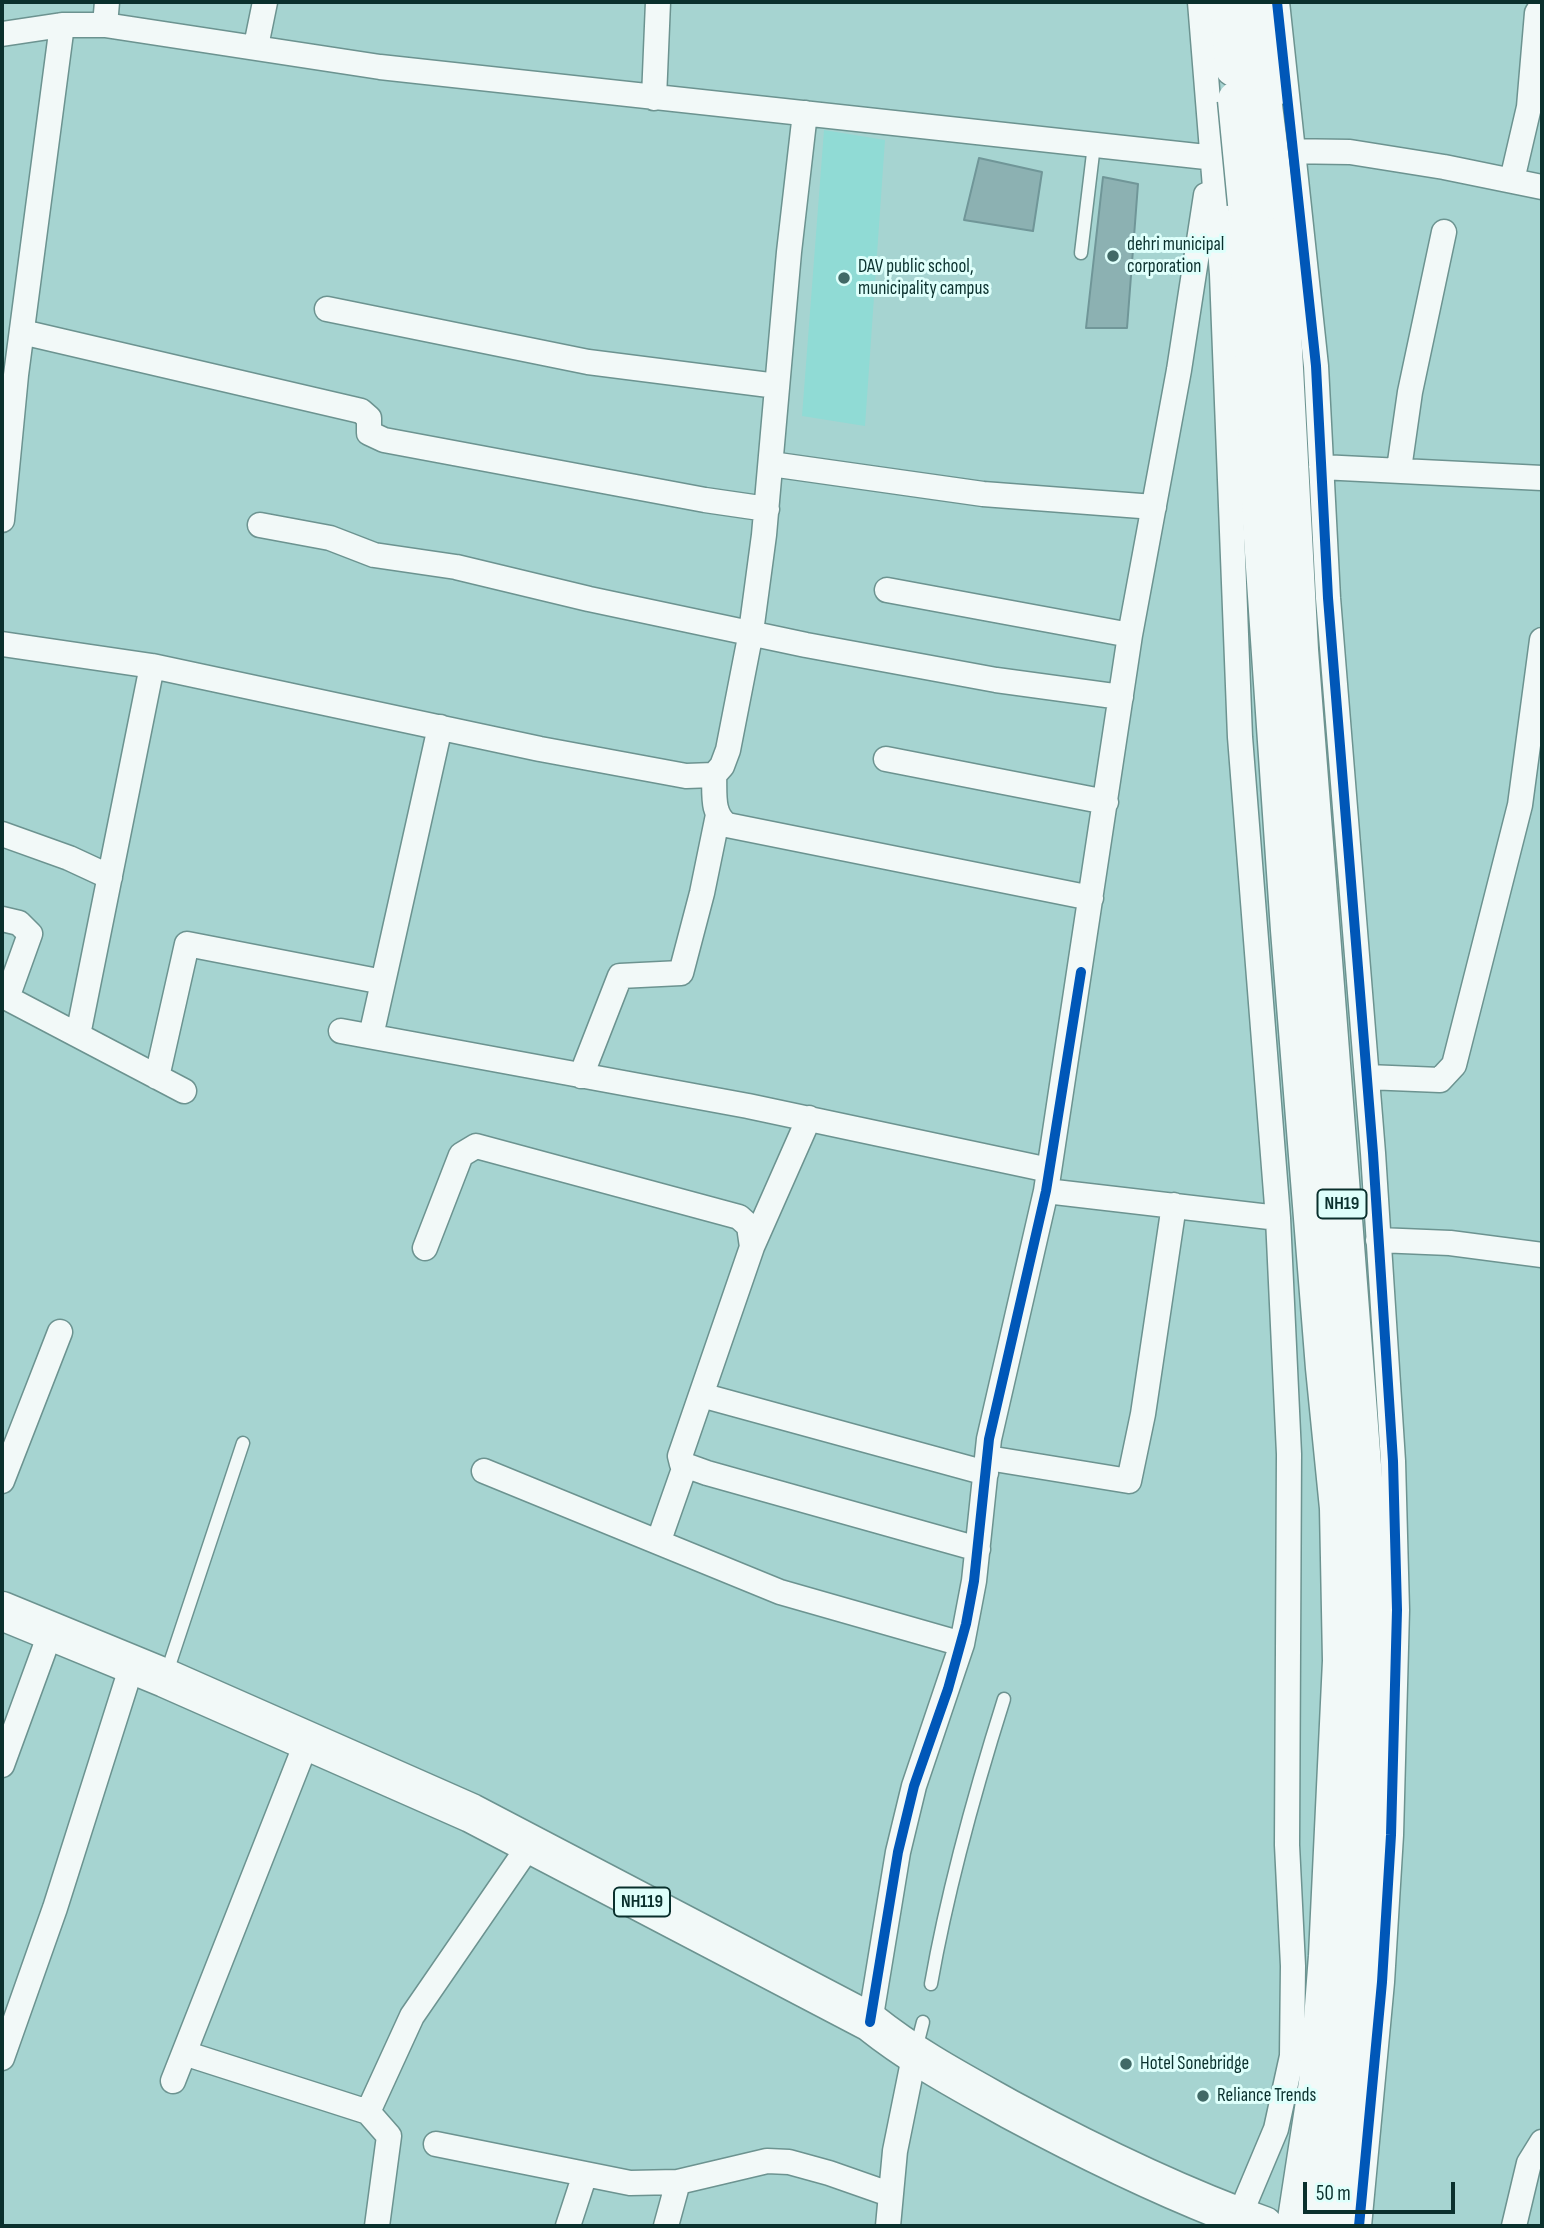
<!DOCTYPE html>
<html>
<head>
<meta charset="utf-8">
<style>
	body { margin:0 }
	#map { position:relative; width:1544px; height:2228px; overflow:hidden; background:#a6d4d1; font-family:"Sofia Sans Condensed",sans-serif }
	canvas { display:block }
	.frame { position:absolute; inset:0; border:4px solid #0a302d; pointer-events:none }
	.scale { position:absolute; left:1303px; top:2182px; width:152px; height:32px; box-sizing:border-box; border:4px solid #0a302d; border-top:0; padding-left:9px; font-size:21px; line-height:24px; white-space:nowrap; color:#0a302d; -webkit-text-stroke:5px #defffb; paint-order:stroke }
</style>
</head>
<body>
<div id="map">
<canvas width="1544" height="2228"></canvas>
<div class="frame"></div>
<div class="scale">50 m</div>
</div>
<script>
const ctx = document.querySelector('canvas').getContext('2d');
ctx.lineJoin = 'round';
function paint(path, color) { ctx.fillStyle = color; ctx.fill(path, 'evenodd'); }
function stroke(path, color, width, dash) { ctx.strokeStyle = color; ctx.lineWidth = width; ctx.lineCap = dash ? 'butt' : 'round'; ctx.setLineDash(dash || []); ctx.stroke(path); }
function label(font, color, halo, rows, align = 'center') {
  ctx.font = font + ' "Sofia Sans Condensed",sans-serif'; ctx.lineWidth = 6; ctx.setLineDash([]); ctx.textBaseline = 'middle'; ctx.strokeStyle = halo; ctx.fillStyle = color; for (const [text, x, y, turn = 0] of rows) {
    ctx.save(); ctx.translate(x, y); ctx.rotate((+turn || 0) * Math.PI / 180); ctx.textAlign = isNaN(turn) ? turn : align; if (halo) ctx.strokeText(text, 0, 0); ctx.fillText(text, 0, 0); ctx.restore();
  }
}
paint(new Path2D(`
	M824 130 885 140 865 426 802 416Z`), '#90dbd5');
const building = new Path2D(`
	M979 158 1042 172 1033 231 964 220Z
	M1103 177 1138 184 1127 328H1086Z`);
paint(building, '#8cb1b2');
stroke(building, '#709698', 2);
const service = new Path2D(`
	M1081 253 1094 145
	M166 1675 243 1443
	M931 1984C948 1887 974 1794 1004 1699
	M916 2049 923 2022`);
const minor = new Path2D(`
	M1200 2 1222 274 1240 737 1278 1218 1289 1454 1287 1845 1293 1966 1292 2056 1276 2129 1239 2217
	M1277 2 1316 366 1328 598 1373 1153 1393 1461 1397 1610 1391 1835 1382 1982 1359 2226
	M105 25 107 2
	M2 34 62 25H105L380 67 1206 157 1230 156
	M256 46 265 2
	M654 98 658 2
	M1280 151 1350 152 1444 167 1542 187
	M1512 180 1529 107 1537 13 1542 5
	M327 309 588 362 777 386
	M22 332 361 411 369 418V433L384 440 705 500 767 509
	M771 464 983 494 1154 507
	M1321 467 1542 478
	M1399 469 1410 392 1444 232
	M2 520 16 375 62 25
	M260 525 330 538 374 555 456 567 589 599 806 645 996 680 1121 697
	M887 590 1130 635
	M2 644 152 666 540 749 686 776 714 775 722 766 728 750 751 632 764 535 789 252 805 113
	M886 759 1106 802
	M714 775C715 792 711 814 727 825L1091 898
	M2 834 69 858 110 877
	M2 919 19 923 30 934 7 998 184 1091
	M341 1031 748 1106 1049 1170
	M78 1035 152 666
	M371 1036 440 727
	M581 1076 620 976 681 973 702 893 718 815
	M157 1077 187 944 383 982
	M1367 1077 1440 1080 1454 1065 1520 805 1542 640
	M1046 1191 1278 1218
	M1378 1240 1450 1243 1542 1255
	M752 1247 809 1118
	M425 1248 461 1155 476 1146 739 1217 749 1226 752 1247 680 1456 682 1464 707 1473 978 1549
	M701 1395 986 1473
	M988 1458 1129 1481 1143 1414 1174 1205
	M484 1471 780 1592 962 1644
	M2 1481 60 1332
	M659 1540 685 1466
	M2 1765 51 1631
	M870 2022 898 1852 914 1786 962 1644 974 1581 989 1439 1046 1191 1130 635 1179 370 1206 195
	M184 2053 368 2112 389 2136 377 2226
	M2 2058 55 1908 132 1665
	M173 2081 307 1741
	M368 2112 412 2016 531 1843
	M436 2144 630 2183 678 2182 767 2161 789 2162 829 2173 889 2194
	M568 2226 585 2174
	M666 2226 678 2182
	M888 2226 895 2151 914 2057
	M1514 2226 1529 2163 1542 2142`);
const trunk = new Path2D(`
	M1229 2 1234 67
	M1256 2 1263 106
	M1275 200 1299 650 1369 1556 1368 1752 1357 1965 1330 2226
	M1247 204 1262 523 1290 930 1325 1368 1339 1508 1342 1661 1328 1956 1318 2083 1296 2226
	M2 1611 165 1678 471 1813 870 2022C915 2058 961 2082 1011 2110 1093 2154 1177 2195 1264 2226`);
stroke(service, '#6c9390', 15);
stroke(minor, '#6c9390', 27);
stroke(trunk, '#6c9390', 41);
stroke(service, '#f2f9f8', 12);
stroke(minor, '#f2f9f8', 24);
stroke(trunk, '#f2f9f8', 38);
const trunkBridge = new Path2D(`
	M1237 100 1247 204
	M1263 106 1275 200`);
stroke(trunkBridge, '#6c9390', 41, []);
stroke(trunkBridge, '#f2f9f8', 38);
stroke(new Path2D(`
	M1277 2 1316 366 1328 598 1373 1153 1393 1461 1397 1610 1391 1835 1382 1982 1359 2226
	M870 2022 898 1852 914 1786 948 1689 966 1624 974 1581 989 1439 1046 1191 1081 972`), '#0057b8', 10);
for (const [x, y, r, color] of [
	[1113,256,7,"#416966"],
	[844,278,7,"#416966"],
	[1126,2064,7,"#416966"],
	[1203,2096,7,"#416966"]
]) { const dot = new Path2D(); dot.arc(x, y, r, 0, 2 * Math.PI); ctx.fillStyle = color; ctx.fill(dot); stroke(dot, '#defffb', 2.5); }
for (const [x, y, w] of [
	[1342,1204,49],
	[642,1902,56]
]) { const box = new Path2D(); box.roundRect(x - w / 2, y - 14.5, w, 29, 5); ctx.fillStyle = '#defffb'; ctx.fill(box); stroke(box, '#0a302d', 2); }
label('bold 18px', '#0a302d', null, [
	["NH19",1342,1204],
	["NH119",642,1902]
]);
label('19px', '#0a302d', '#defffb', [
	["dehri municipal",1127,245],
	["corporation",1127,267],
	["DAV public school,",858,267],
	["municipality campus",858,289],
	["Hotel Sonebridge",1140,2064],
	["Reliance Trends",1217,2096]
], 'left');
</script>
</body>
</html>
